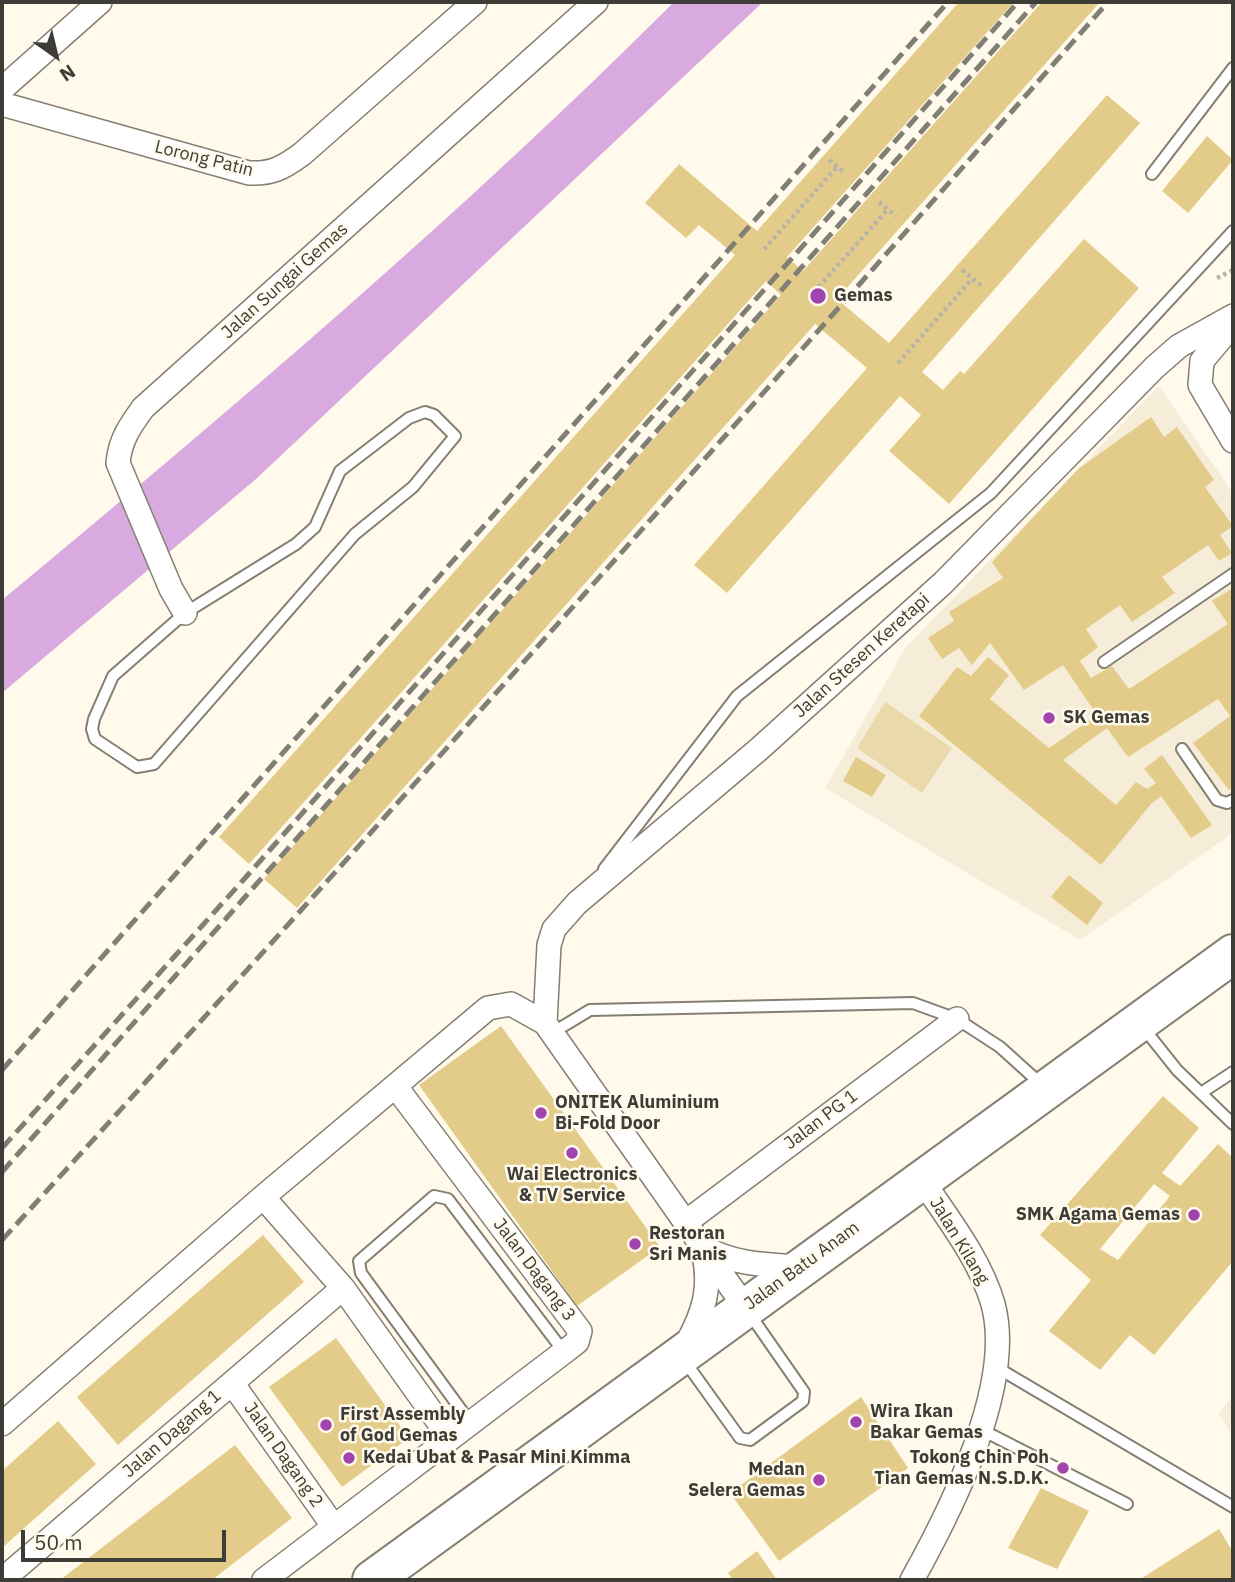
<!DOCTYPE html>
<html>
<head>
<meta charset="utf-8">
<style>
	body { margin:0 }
	#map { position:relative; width:1235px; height:1582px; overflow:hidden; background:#fffaeb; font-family:"IBM Plex Sans",sans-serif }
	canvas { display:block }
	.frame { position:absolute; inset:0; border:4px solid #3e3c36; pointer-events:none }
	.north { position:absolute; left:21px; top:21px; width:70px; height:70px; -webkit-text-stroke:5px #fffaeb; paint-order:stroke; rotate:146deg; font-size:19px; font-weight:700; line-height:28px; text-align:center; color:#3e3c36 }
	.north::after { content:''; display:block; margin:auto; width:24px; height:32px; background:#3e3c36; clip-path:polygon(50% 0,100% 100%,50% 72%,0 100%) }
	.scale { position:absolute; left:21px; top:1530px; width:205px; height:32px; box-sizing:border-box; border:4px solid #3e3c36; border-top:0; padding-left:9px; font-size:21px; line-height:24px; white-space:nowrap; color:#3e3c36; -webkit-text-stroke:5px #fffaeb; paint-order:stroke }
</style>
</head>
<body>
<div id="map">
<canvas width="1235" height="1582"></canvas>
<div class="frame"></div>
<div class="north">N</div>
<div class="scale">50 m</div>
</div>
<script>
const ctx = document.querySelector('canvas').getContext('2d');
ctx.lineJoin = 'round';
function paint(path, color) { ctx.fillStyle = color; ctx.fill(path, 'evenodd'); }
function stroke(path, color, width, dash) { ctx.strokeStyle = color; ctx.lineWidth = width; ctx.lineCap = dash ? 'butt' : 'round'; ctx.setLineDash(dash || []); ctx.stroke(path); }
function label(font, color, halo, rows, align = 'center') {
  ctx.font = font + ' "IBM Plex Sans",sans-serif'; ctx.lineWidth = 5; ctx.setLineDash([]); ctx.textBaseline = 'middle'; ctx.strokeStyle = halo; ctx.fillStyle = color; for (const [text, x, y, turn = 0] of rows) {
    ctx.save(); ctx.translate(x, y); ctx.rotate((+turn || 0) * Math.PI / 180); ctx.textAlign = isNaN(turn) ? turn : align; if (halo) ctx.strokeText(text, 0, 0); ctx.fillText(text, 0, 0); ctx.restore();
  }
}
paint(new Path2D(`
	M1159 386 1233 493V833L1080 940 825 788 906 647Z
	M1233 1396V1438L1219 1413Z`), '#f5edd7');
paint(new Path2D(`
	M885 702 952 748 922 793 857 748Z`), '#eadaab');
paint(new Path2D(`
	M674 2H763L256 479 2 693V600C232 409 462 214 674 2Z`), '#d9aadf');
paint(new Path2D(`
	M959 2H1014L787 257 803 271 1042 2H1100L837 299 889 343 1107 95 1140 123 922 372 943 390 960 371 964 374 1084 239 1139 288 949 504 889 451 921 415 900 396 727 593 694 565 867 368 815 324 297 908 264 879 781 295 766 281 249 864 219 837 735 255 699 225 686 238 645 203 679 164 757 231Z
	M1207 136 1233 160 1188 213 1162 191Z
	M1151 417 1164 437 1177 427 1214 480 1205 487 1233 526 1220 535 1232 553 1219 561 1208 545 1162 577 1175 593 1132 622 1120 605 1086 629 1098 647 1080 661 1091 678 1112 666 1129 689 1228 624 1212 601 1233 588V786L1229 790 1193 743 1230 716 1218 699 1128 757 1107 728 1063 760 1116 805 1136 782 1147 789 1156 783 1144 769 1162 755 1212 825 1191 838 1161 796 1151 804 1101 865 919 716 957 667 971 676 988 657 1009 675 990 699 1049 748 1097 715 1063 665 1024 690 990 643 972 665 959 648 942 659 928 638 954 621 949 612 1003 578 992 562 1078 469Z
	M856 757 886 775 872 797 843 781Z
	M1069 875 1103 903 1087 925 1051 897Z
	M501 1026 660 1247 577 1306 419 1085Z
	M1163 1096 1199 1128 1162 1173 1180 1186 1218 1144 1233 1158V1261L1154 1355 1130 1335 1100 1370 1049 1331 1091 1280 1040 1235ZM1154 1184 1170 1196 1118 1260 1100 1249Z
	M263 1235 304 1282 118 1445 77 1397Z
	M336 1338 409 1438 342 1487 269 1387Z
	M861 1397 908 1468 779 1561 730 1493Z
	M58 1421 96 1464 2 1548V1471Z
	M235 1445 292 1518 212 1580H60Z
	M1041 1488 1089 1511 1057 1569 1008 1548Z
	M1219 1529 1233 1552V1580H1139Z
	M757 1551 777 1580H733L728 1573Z`), '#e3cc89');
const lane = new Path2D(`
	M1152 174 1233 68
	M425 412 434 415 455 436 413 487 355 534 154 764 137 767 95 739 92 729 94 719 113 676 185 613 296 544 315 527 340 471 409 418Z
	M1104 662 1233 574
	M1182 749 1217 800 1227 803 1233 800
	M604 869 737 696 991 493 1233 231
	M1142 1026 1177 1070 1233 1124
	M552 1033 590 1010 913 1003 957 1019 1000 1047 1042 1085
	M1201 1093 1233 1072
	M684 1360 740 1438 750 1440 803 1401 804 1392 749 1313
	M996 1367 1233 1507
	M470 1422 361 1273 359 1261 434 1196 448 1199 564 1352
	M980 1429 1127 1504`);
const street = new Path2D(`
	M2 89 100 2
	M2 104 249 173C272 174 283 168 302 154L475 2
	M1233 324 1202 361 1200 385 1233 441
	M185 613 171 589 118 463C120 440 130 426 143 408L596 2
	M545 1023 549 945 554 929 577 903 758 750 943 583 1155 367 1179 346 1233 316
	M263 1197 343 1288 450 1438
	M686 1222 957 1019
	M704 1247C733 1265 769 1265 801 1267
	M686 1345C704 1313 712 1287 703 1251
	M232 1383 334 1527
	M2 1424 263 1197 488 1008 511 1004 545 1023 745 1307
	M2 1580 343 1288
	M264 1580 564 1352 577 1342 580 1331 396 1087
	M912 1580C951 1510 1015 1385 993 1304 980 1259 948 1219 922 1180`);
const highway = new Path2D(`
	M372 1580 1233 954`);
stroke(lane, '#847f72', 14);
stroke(street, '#847f72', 26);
stroke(highway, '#847f72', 42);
stroke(new Path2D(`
	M829 160 845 173
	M879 202 896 216
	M764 249 837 167
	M962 270 983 287
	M1217 278 1233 270
	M814 292 888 209
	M898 363 972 279`), '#b8b4a8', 4.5, [3.5, 3.5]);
stroke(lane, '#fff', 10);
stroke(street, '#fff', 23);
stroke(highway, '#fff', 38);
stroke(new Path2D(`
	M2 1070 948 2
	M2 1148 246 877 1018 2
	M2 1172 1036 2
	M2 1240C375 831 743 418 1108 2`), '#817e75', 5, [14, 7]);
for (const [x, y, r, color] of [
	[818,296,9,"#a144ae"],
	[1049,718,7,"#a144ae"],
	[541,1113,7,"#a144ae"],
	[572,1153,7,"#a144ae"],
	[1194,1215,7,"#a144ae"],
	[635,1244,7,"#a144ae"],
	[856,1422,7,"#a144ae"],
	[326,1425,7,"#a144ae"],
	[349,1458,7,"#a144ae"],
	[1063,1468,7,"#a144ae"],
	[819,1480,7,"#a144ae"]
]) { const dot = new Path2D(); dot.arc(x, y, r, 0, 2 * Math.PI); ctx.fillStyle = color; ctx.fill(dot); stroke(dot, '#fffaeb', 2.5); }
label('18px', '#3e3c36', '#fffaeb', [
	["Lorong Patin",204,159,14],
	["Jalan Sungai Gemas",285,281,-42],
	["Jalan Stesen Keretapi",862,656,-42],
	["Jalan PG 1",821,1120,-37],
	["Jalan Kilang",959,1241,59],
	["Jalan Batu Anam",802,1266,-36],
	["Jalan Dagang 3",534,1270,53],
	["Jalan Dagang 1",172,1434,-41],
	["Jalan Dagang 2",283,1455,55]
]);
label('bold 18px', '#3e3c36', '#fffaeb', [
	["Gemas",834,296],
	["SK Gemas",1063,718],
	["ONITEK Aluminium",555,1103],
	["Bi-Fold Door",555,1124],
	["Wai Electronics",572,1175,"center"],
	["& TV Service",572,1196,"center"],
	["SMK Agama Gemas",1180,1215,"right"],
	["Restoran",649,1234],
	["Sri Manis",649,1255],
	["Wira Ikan",870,1412],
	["Bakar Gemas",870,1433],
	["First Assembly",340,1415],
	["of God Gemas",340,1436],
	["Kedai Ubat & Pasar Mini Kimma",363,1458],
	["Tokong Chin Poh",1049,1458,"right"],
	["Tian Gemas N.S.D.K.",1049,1479,"right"],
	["Medan",805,1470,"right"],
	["Selera Gemas",805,1491,"right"]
], 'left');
</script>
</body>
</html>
